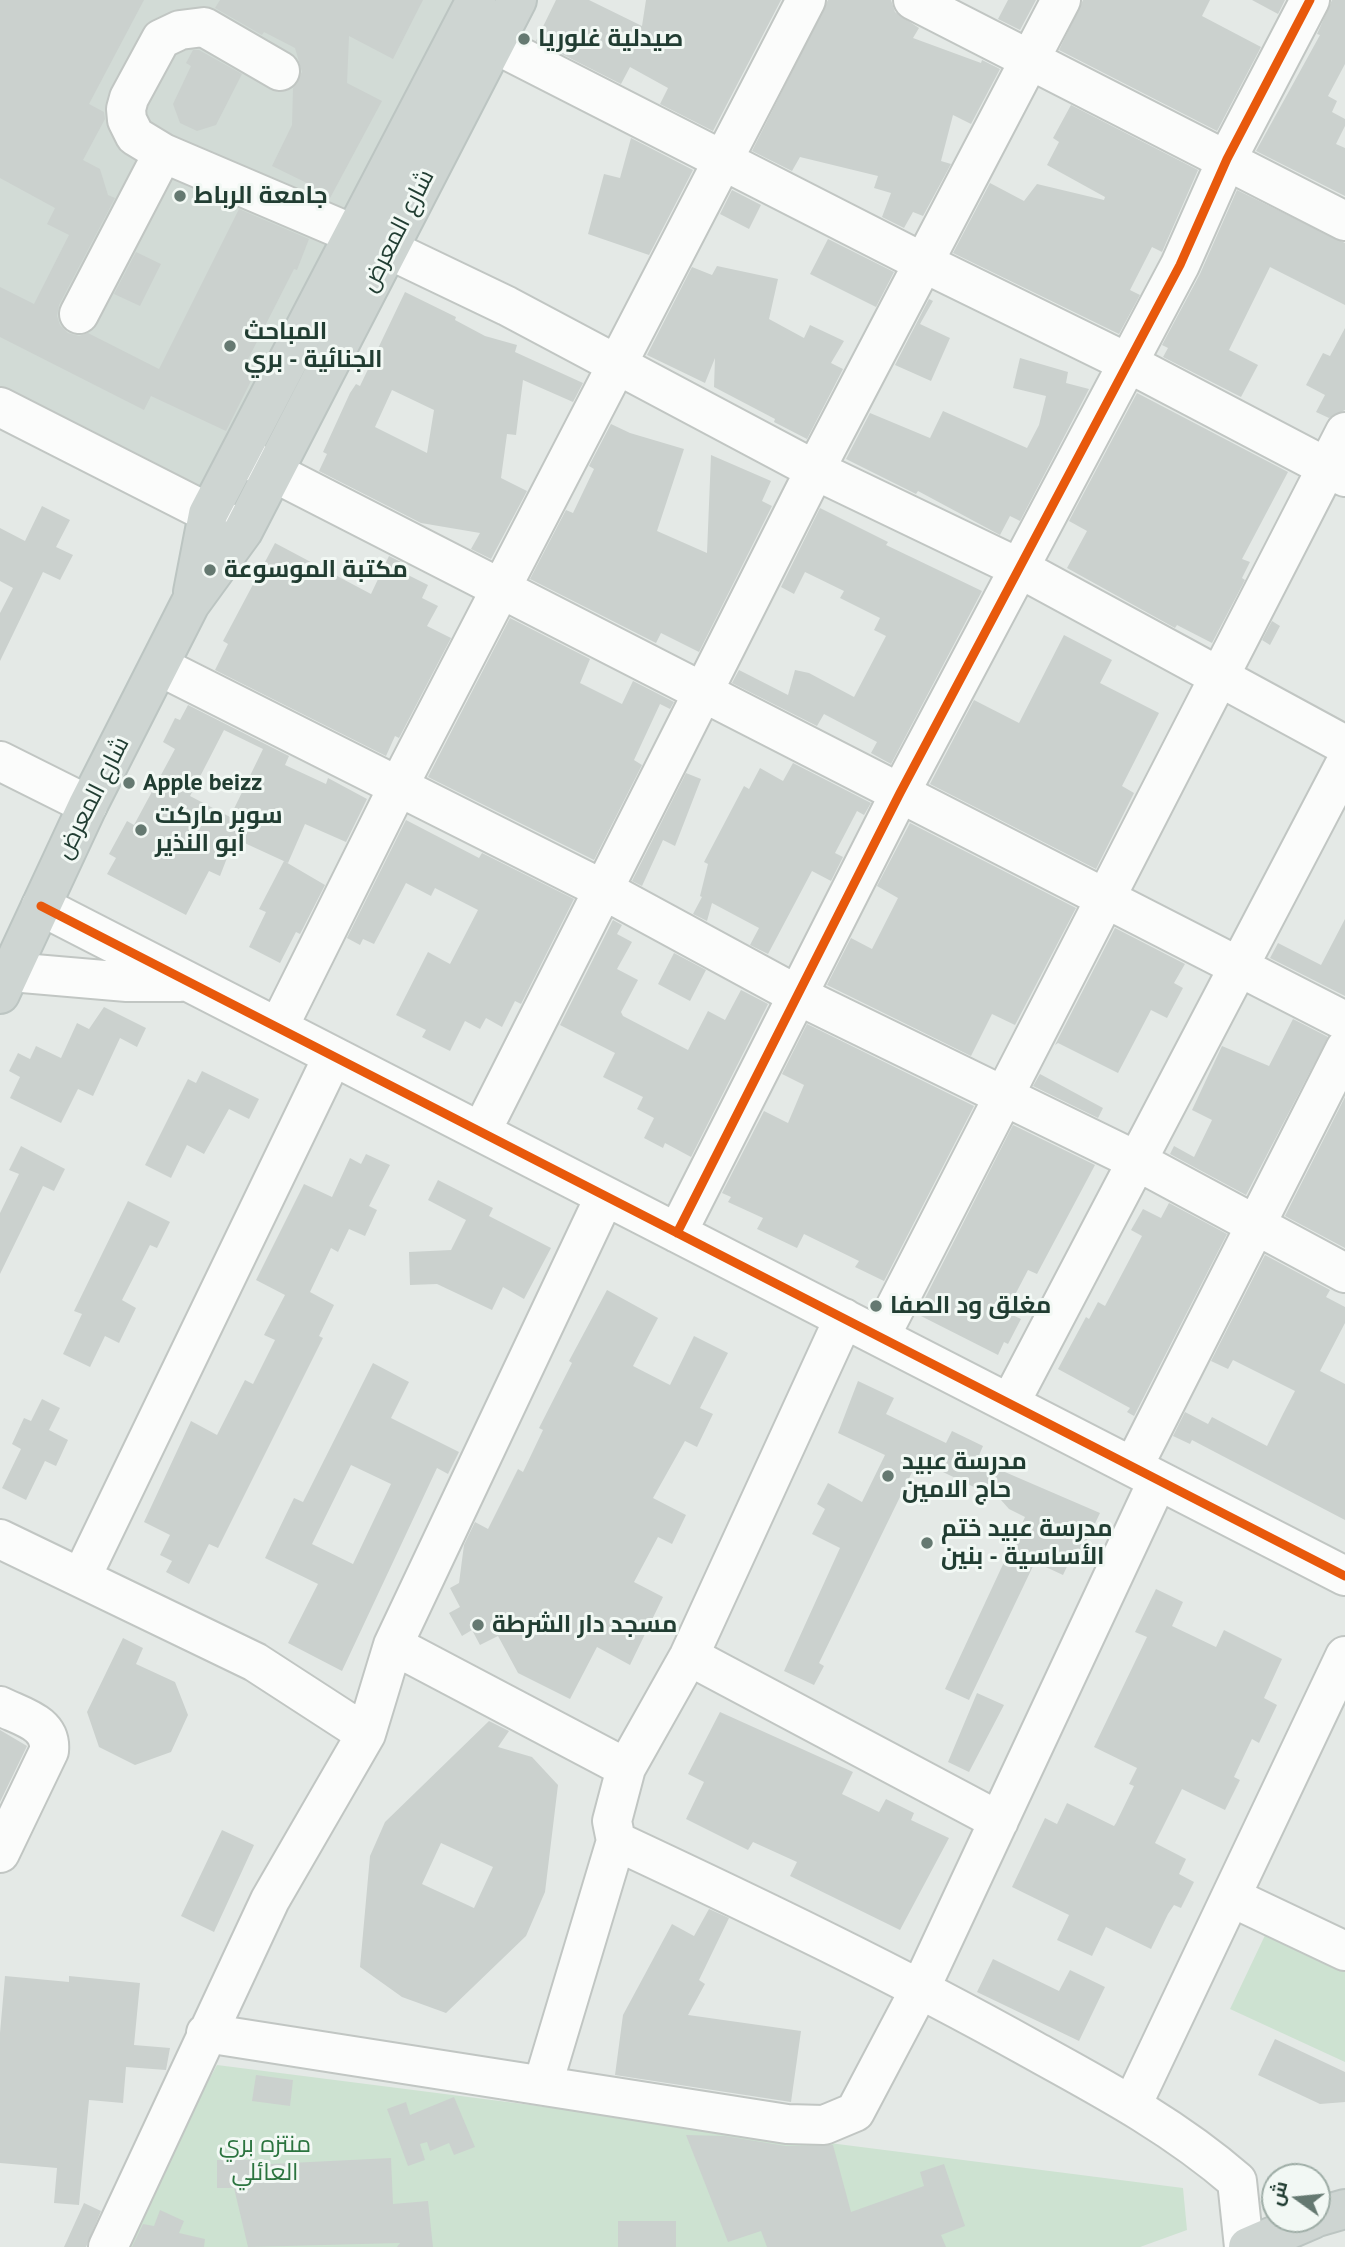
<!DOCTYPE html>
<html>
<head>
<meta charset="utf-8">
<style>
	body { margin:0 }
	#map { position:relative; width:1345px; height:2247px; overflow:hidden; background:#e4e9e6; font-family:"PT Sans",Cairo,sans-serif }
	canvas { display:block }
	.north { position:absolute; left:1261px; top:2163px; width:70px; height:70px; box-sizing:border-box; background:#f2f8f4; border:2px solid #9eada6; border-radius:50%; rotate:285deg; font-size:19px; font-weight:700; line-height:28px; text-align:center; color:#213d32 }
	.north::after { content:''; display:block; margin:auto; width:24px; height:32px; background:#657971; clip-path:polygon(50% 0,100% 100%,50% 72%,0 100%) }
</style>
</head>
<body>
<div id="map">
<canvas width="1345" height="2247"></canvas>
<div class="north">ش</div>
</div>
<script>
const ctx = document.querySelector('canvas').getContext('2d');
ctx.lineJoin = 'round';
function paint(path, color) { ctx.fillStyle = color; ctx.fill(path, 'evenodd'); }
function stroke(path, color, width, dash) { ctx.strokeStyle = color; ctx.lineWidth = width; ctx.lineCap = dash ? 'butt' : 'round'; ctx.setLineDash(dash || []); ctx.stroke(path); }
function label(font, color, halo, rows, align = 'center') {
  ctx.font = font + ' "PT Sans",Cairo,sans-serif'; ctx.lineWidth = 6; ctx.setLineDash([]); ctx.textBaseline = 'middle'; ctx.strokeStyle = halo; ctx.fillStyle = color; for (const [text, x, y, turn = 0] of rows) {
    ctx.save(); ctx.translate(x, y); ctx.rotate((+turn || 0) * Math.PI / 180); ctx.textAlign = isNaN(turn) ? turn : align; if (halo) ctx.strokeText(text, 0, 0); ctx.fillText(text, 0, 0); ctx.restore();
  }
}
paint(new Path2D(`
	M0 0H460L205 495 0 391Z`), '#d2dbd6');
paint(new Path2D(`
	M1268 1929 1345 1965V2062L1230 2009Z
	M217 2065 1183 2188 1187 2230 1140 2247H118Z`), '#cde2d1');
paint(new Path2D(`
	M0 0H144L89 104 104 112 105 119 83 160 100 169 108 195 115 198 59 305 57 316 60 325 68 333 79 336 88 333 159 369 239 209 309 239 297 270 294 269 243 369 254 375 226 431 151 396 144 410 0 337V287L34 304 69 235 47 224 55 208 0 178Z
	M220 0H423L393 59 349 36 347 83 382 101 329 200 308 191 311 185 272 166 292 125 293 88 302 72 295 48 264 32 262 35 215 8Z
	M556 0H589L642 26 646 0H781L713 131 660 104 668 88 630 67 621 84 536 41Z
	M828 0H891L895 12 919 28 913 38 981 63 982 60 1000 69 971 124 953 115 941 161 951 164 923 216 913 212 904 228 882 217 891 193 874 188 878 176 800 157 792 171 752 151Z
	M1008 0H1036L1020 30 998 19Z
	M1083 0H1210L1202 16 1261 47 1217 131 1059 50Z
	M1252 0H1285L1278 14Z
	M1332 0H1345V64L1328 96 1337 101 1332 112 1345 119V126L1336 144 1345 148V196L1256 151 1320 35 1317 34Z
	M193 50H199L242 74 216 125 197 131 180 123 173 104 191 66 186 63Z
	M1071 105 1198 170 1162 252 1152 247 1130 290 1140 295 1119 334 953 253 990 183 1024 201 1037 184 1104 200 1105 197 1047 165 1059 142 1053 138Z
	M631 138 693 170 649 255 588 234 604 174 620 178Z
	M732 190 761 205 749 229 720 214Z
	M1237 190 1345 243V305L1270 267 1229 350 1258 365 1241 397 1163 357 1168 348 1162 345 1200 274Z
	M828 239 894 272 876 307 810 274Z
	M136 252 161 264 140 306 114 294Z
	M717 266 778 279 769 319 804 338 810 325 844 341 831 363 843 369 807 439 774 422 775 419 714 387 715 358 705 383 647 355 692 267 712 275Z
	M405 292 456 317 455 320 485 336 517 345 515 352 583 383 573 402 523 380 516 435 507 434 501 478 527 491 491 559 471 549 480 533 421 523 319 471 327 454 323 452 350 393 356 384 360 386ZM392 390 434 410 427 453 375 427Z
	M929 299 933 301 920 324 950 338 931 381 895 365Z
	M1345 328V410L1329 418 1316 412 1325 395 1306 385 1323 353 1330 356Z
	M1020 358 1068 372 1066 383 1089 389 1020 521 1010 516 1000 535 918 491 916 494 846 459 870 413 930 438 943 411 1027 448 1039 425 1046 396 1013 388Z
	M1137 393 1288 472 1242 559 1250 562 1242 578 1245 580 1212 643 1177 625 1175 628 1067 568 1087 531 1069 521Z
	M611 424 630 433 684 449 657 531 707 553 711 455 771 481 762 501 772 506 699 652 661 633 656 643 530 579 566 510 573 513 594 469 589 466Z
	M42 506 70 520 56 547 73 555 60 580 43 572 0 661V613L13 588 0 581V528L25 541Z
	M820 508 888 542 886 545 982 591 891 764 871 753 877 742 824 714 817 726 732 683 739 670 788 695 795 670 809 673 854 697 886 636 874 630 880 618 840 598 844 591 805 572 794 594 781 587Z
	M275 543 371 594 389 556 407 565 404 573 428 585 422 598 438 606 427 626 451 638 399 738 395 736 386 756 215 670 228 644 223 641Z
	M510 618 590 659 580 683 622 704 633 681 674 702 670 709 660 704 634 760 642 765 594 860 428 777Z
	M1272 621 1280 626 1270 645 1262 640Z
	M1064 635 1112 660 1100 683 1159 713 1122 786 1134 793 1096 869 930 784 974 700 1019 723Z
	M188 705 289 756 285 765 326 784 328 778 367 799 346 842 305 824 288 863 238 840 235 847 232 845 220 876 209 871 186 915 107 874 116 858 109 854 127 821 134 825 175 749 163 742 175 718 180 720ZM224 730 263 749 230 817 190 796Z
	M793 763 871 803 864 815 857 811 835 853 843 857 831 881 812 871 768 954 750 945 759 928 712 903 707 921 693 914 702 897 700 896 708 864 704 862 744 786 749 789 760 768 783 781Z
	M686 773 701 779 675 846 663 840 642 886 632 881Z
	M406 820 479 858 482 853 574 899 521 1004 515 1001 502 1027 486 1018 480 1029 465 1021 450 1051 422 1037 426 1030 396 1015 428 952 450 964 478 910 435 888 431 896 406 883 374 944 363 939 360 945 347 938Z
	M910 823 1076 908 1015 1025 992 1014 971 1056 827 985 851 938 872 949 898 898 877 886Z
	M284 861 325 885 300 934 296 932 280 963 249 947 266 912 259 909Z
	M1345 919V996L1270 958 1278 943 1321 965Z
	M613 920 622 925 617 934 632 942 617 969 638 980 621 1012 623 1016 688 1050 708 1011 725 1020 741 990 768 1004 691 1157 665 1143 663 1148 644 1138 654 1118 637 1109 643 1097 603 1077 615 1053 560 1025Z
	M1115 928 1185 964 1174 983 1183 988 1167 1018 1151 1010 1118 1073 1058 1043 1055 1045Z
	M674 953 706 970 690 1001 658 984Z
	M104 1007 146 1028 137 1047 120 1038 93 1096 78 1089 61 1123 10 1098 20 1077 9 1071 18 1053 30 1059 36 1046 61 1058 77 1023 89 1029Z
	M1293 1019 1328 1037 1246 1195 1170 1154 1174 1146 1194 1157 1212 1120 1192 1110 1222 1046 1269 1066Z
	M807 1024 974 1106 884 1281 855 1267 859 1261 804 1234 797 1248 757 1229 763 1218 728 1202 731 1197 722 1193 764 1111 788 1123 804 1085 782 1074Z
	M202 1071 259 1099 249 1119 229 1109 204 1154 187 1145 171 1178 145 1165 188 1079 196 1083Z
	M1040 1074 1103 1108 1098 1118 1033 1086Z
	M1345 1097V1248L1285 1216Z
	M1013 1125 1095 1165 1037 1274 1028 1270 1006 1312 1021 1319 1008 1344 1004 1342 998 1355 917 1314Z
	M21 1146 65 1169 54 1191 43 1186 0 1274V1213L19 1174 9 1170Z
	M366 1154 390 1165 369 1206 377 1210 365 1236 349 1229 338 1252 331 1248 310 1292 334 1305 319 1336 323 1338 218 1548 209 1544 189 1584 166 1572 172 1561 160 1555 170 1535 144 1522 191 1421 217 1435 245 1380 253 1384 275 1340 264 1335 285 1295 256 1280 304 1184 332 1197 350 1158 361 1164Z
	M438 1180 493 1208 489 1216 551 1248 524 1299 503 1287 492 1310 437 1284 410 1285 409 1252 451 1250 466 1220 428 1200Z
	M128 1201 170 1222 157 1248 150 1245 122 1300 136 1308 119 1343 105 1336 90 1367 63 1354 82 1314 74 1311Z
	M1169 1203 1227 1234 1134 1416 1127 1412 1130 1408 1058 1369 1086 1317 1089 1319 1098 1302 1105 1306 1142 1236 1131 1230 1143 1209 1161 1218Z
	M1265 1255 1330 1290 1326 1297 1345 1307V1323L1320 1371 1345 1384V1520L1192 1440 1190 1444 1173 1436 1185 1412 1208 1424 1212 1417 1267 1446 1283 1414 1295 1391 1233 1360 1228 1369 1211 1361Z
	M607 1290 658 1318 633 1366 670 1385 694 1336 728 1353 700 1408 713 1414 697 1447 685 1441 653 1498 686 1515 672 1544 658 1537 634 1582 663 1597 630 1665 597 1647 570 1699 518 1673 498 1636 480 1645 472 1630 462 1636 449 1613 460 1607 450 1588 459 1583 464 1545 475 1522 488 1529 518 1469 523 1472 543 1430 539 1428 572 1363 569 1361Z
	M373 1363 409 1382 391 1418 459 1452 448 1474 437 1468 342 1671 288 1643 318 1584 265 1558 294 1498 303 1502ZM351 1465 391 1484 353 1564 312 1544Z
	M858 1381 894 1398 886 1414 946 1443 952 1431 983 1446 977 1460 1100 1513 1079 1557 1073 1554 1063 1575 1035 1562 969 1700 945 1689 1025 1517 1009 1509 1001 1500 918 1460 819 1663 824 1666 814 1685 784 1671 840 1548 812 1534 825 1509 817 1504 828 1483 862 1502 885 1455 838 1433Z
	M42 1399 60 1408 49 1430 68 1440 56 1466 45 1461 26 1500 2 1488 21 1449 12 1444 24 1418 31 1421Z
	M1156 1589 1183 1602 1172 1626 1216 1647 1224 1630 1282 1659 1264 1698 1277 1705 1259 1743 1252 1739 1234 1777 1240 1780 1225 1810 1182 1789 1155 1843 1186 1859 1179 1874 1194 1882 1181 1908 1174 1905 1168 1914 1151 1949 1106 1927 1092 1956 1057 1940 1069 1915 1012 1887 1045 1818 1057 1824 1067 1803 1114 1826 1116 1823 1134 1786 1129 1784 1137 1768 1094 1747 1147 1637 1135 1632Z
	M123 1638 143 1648 136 1664 175 1682 188 1715 171 1752 135 1765 99 1747 87 1712Z
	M977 1693 1004 1705 969 1772 948 1762Z
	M720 1712 853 1772 842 1794 879 1812 886 1799 914 1813 911 1820 949 1838 900 1930 790 1876 797 1862 753 1842 748 1850 686 1819 704 1782 688 1774Z
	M489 1721 509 1731 498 1747 532 1757 558 1785 545 1892 526 1936 446 2013 402 1997 360 1967 370 1856 385 1822ZM441 1843 493 1867 474 1908 422 1884Z
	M0 1730 27 1746 0 1802Z
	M222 1830 254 1845 214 1932 181 1916Z
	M709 1909 729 1918 699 1980 705 1984 688 2015 801 2031 791 2102 615 2075 623 2015 672 1924 694 1936Z
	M993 1959 1059 1991 1070 1970 1105 1987 1079 2041 977 1992Z
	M5 1976 69 1982V1976L140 1983 134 2045 170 2048 166 2070 126 2067 123 2103 89 2100 79 2205 54 2203 57 2168 0 2163V2033Z
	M1275 2039 1345 2072V2102L1320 2104 1258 2075Z
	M256 2075 293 2080 290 2106 252 2101Z
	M454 2097 475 2147 454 2155 449 2143 430 2151 427 2142 420 2144 425 2160 408 2166 387 2109 406 2102 410 2115Z
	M686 2135 725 2136 786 2146 833 2145 851 2212 924 2186 920 2172 944 2164 965 2226 941 2235 946 2247H767L761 2231 728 2242Z
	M391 2158 393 2204 428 2201 433 2247H397L400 2243 248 2247 234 2188H217V2160H270V2164Z
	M84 2203 101 2211 86 2247H64Z
	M160 2210 184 2221 179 2233 205 2239 204 2247H132L143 2224 154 2226Z
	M618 2221H676V2247H618Z`), '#cbd1ce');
const minor = new Path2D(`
	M913 0 1345 221
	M495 44 922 262 1128 363 1345 477
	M280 71 204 27 180 30 161 39 129 98 126 109 127 120 135 136 163 153 388 249 507 306 815 470 1019 568 1345 745
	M79 314 163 153
	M0 407 238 528
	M244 457 1345 1021
	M161 667 602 889 799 996 1137 1161 1345 1273
	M0 761 88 805
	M41 906 1345 1576
	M11 972 127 982H180
	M278 1028 398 787 806 0
	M481 1132 815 470 1061 0
	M677 1233 900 793 1180 265 1227 159 1310 0
	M880 1337 1345 432
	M1010 1403 1345 764
	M1133 1467 1345 1049
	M0 1539 255 1662 366 1734
	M82 1576 333 1056
	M393 1645 626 1768
	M689 1656 999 1821
	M0 1706C22 1717 52 1723 49 1751L0 1853
	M616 1841C757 1907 897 1974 1033 2050 1104 2089 1175 2127 1237 2181L1244 2247
	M1231 1897 1345 1951
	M206 2033 787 2124 824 2125 855 2112 921 1987 1158 1480
	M543 2084 616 1841 612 1821 626 1768 689 1656 844 1318
	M1132 2105 1345 1656
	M108 2247 270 1900 366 1734 393 1645 605 1196`);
const major = new Path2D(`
	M193 592 208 514 476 0
	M0 994 88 805 190 604 243 531 517 0
	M1317 2217 1345 2209
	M1248 2247 1313 2219`);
stroke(minor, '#c1c6c3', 42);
stroke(major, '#bcc5c2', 42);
stroke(minor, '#fbfcfb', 38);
stroke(major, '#ced5d2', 38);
stroke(new Path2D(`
	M41 906 1345 1576
	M677 1233 900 793 1180 265 1227 159 1310 0`), '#e8590c', 9);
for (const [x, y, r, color] of [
	[524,39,7,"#657971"],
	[180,196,7,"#657971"],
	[230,346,7,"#657971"],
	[210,570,7,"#657971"],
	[129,783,7,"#657971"],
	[141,830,7,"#657971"],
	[876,1306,7,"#657971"],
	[888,1476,7,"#657971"],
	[927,1543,7,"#657971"],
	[478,1625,7,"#657971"]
]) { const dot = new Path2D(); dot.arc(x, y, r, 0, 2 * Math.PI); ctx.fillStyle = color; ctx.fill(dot); stroke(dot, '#f2f8f4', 2.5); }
label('bold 24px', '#213d32', '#f2f8f4', [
	["صيدلية غلوريا",538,39],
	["جامعة الرباط",194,196],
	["المباحث",244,332],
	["الجنائية - بري",244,360],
	["مكتبة الموسوعة",224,570],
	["Apple beizz",143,783],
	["سوبر ماركت",155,816],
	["أبو النذير",155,844],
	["مغلق ود الصفا",890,1306],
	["مدرسة عبيد",902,1462],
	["حاج الامين",902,1490],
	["مدرسة عبيد ختم",941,1529],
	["الأساسية - بنين",941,1557],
	["مسجد دار الشرطة",492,1625]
], 'left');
label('24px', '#213d32', '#f2f8f4', [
	["شارع المعرض",398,231,-63],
	["شارع المعرض",93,798,-63]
]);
label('24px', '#2b743f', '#f2f8f4', [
	["منتزه بري",265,2145],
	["العائلي",265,2173]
]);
</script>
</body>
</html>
